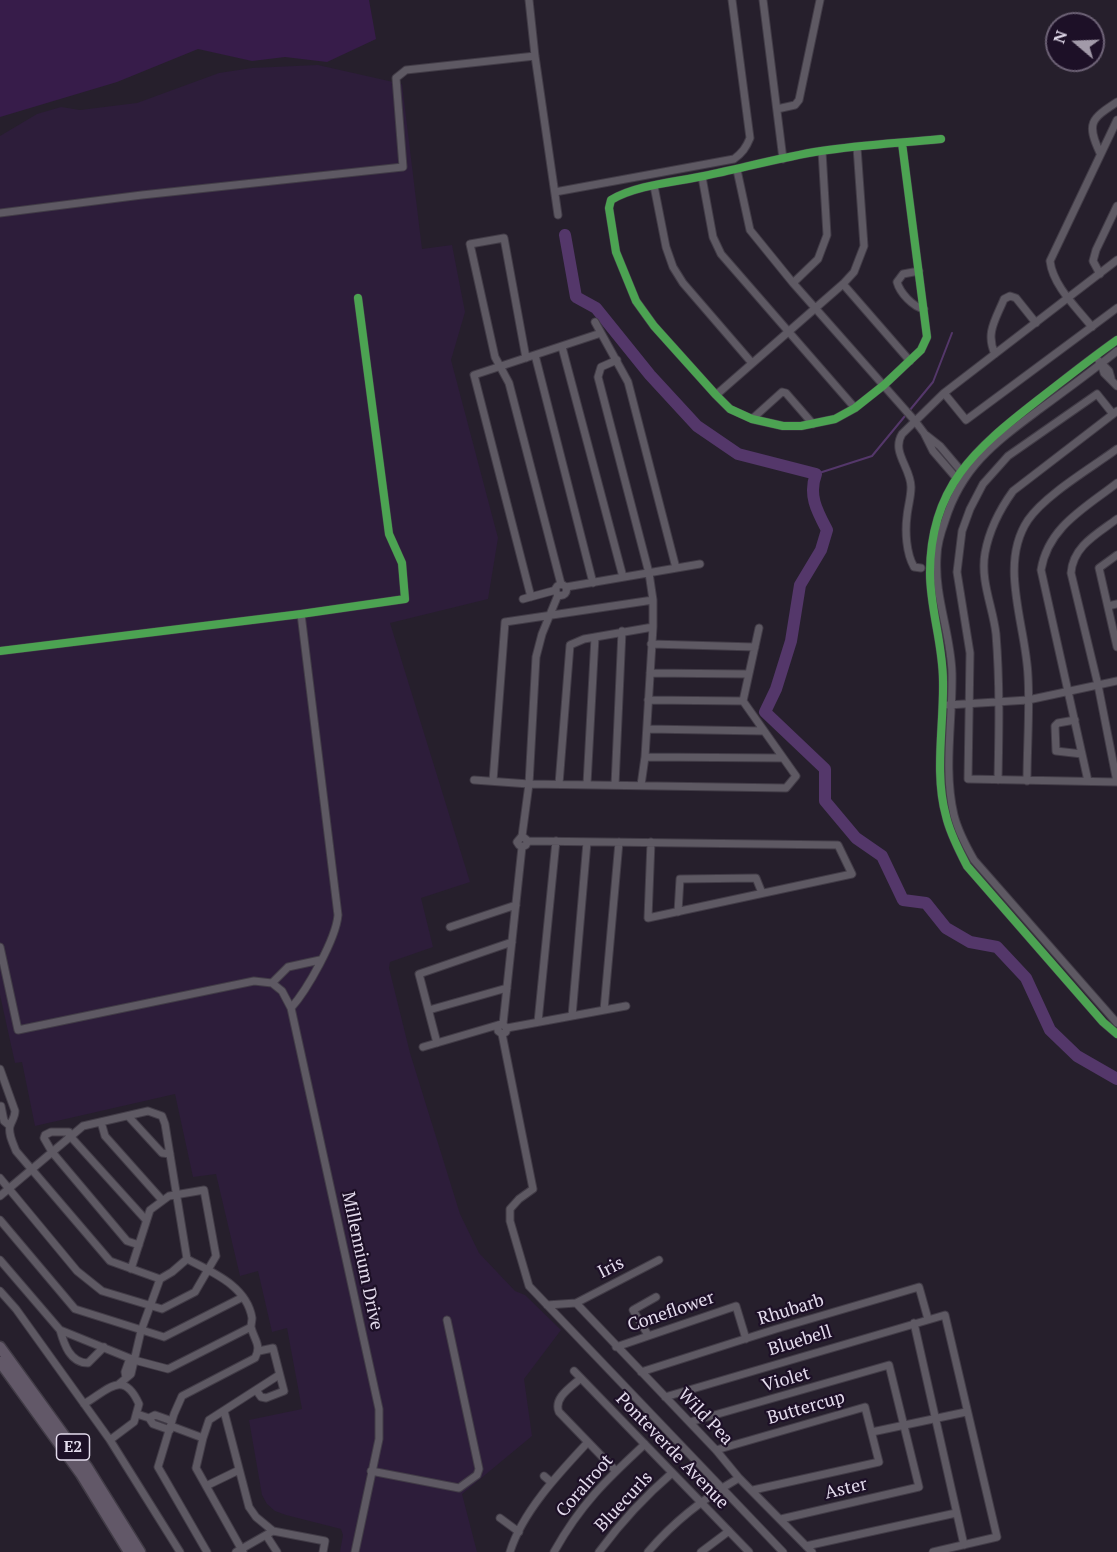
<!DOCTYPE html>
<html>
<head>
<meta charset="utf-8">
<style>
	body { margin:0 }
	#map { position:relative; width:1117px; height:1552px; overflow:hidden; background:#261f2c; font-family:"PT Serif",serif }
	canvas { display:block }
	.north { position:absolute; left:1045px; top:12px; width:60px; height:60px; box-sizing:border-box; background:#1d1027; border:2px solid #6d6276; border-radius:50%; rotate:289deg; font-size:16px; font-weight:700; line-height:24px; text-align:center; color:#e4dced }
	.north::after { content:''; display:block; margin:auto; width:21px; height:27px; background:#a29aa9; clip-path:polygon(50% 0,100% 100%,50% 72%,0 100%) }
</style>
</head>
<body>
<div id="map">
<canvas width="1117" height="1552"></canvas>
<div class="north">N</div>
</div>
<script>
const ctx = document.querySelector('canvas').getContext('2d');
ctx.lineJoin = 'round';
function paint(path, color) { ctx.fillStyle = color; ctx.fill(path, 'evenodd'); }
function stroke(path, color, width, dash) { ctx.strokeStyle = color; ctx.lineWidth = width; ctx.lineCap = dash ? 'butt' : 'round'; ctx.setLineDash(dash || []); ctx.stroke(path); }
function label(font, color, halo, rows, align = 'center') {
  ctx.font = font + ' "PT Serif",serif'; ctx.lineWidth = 4.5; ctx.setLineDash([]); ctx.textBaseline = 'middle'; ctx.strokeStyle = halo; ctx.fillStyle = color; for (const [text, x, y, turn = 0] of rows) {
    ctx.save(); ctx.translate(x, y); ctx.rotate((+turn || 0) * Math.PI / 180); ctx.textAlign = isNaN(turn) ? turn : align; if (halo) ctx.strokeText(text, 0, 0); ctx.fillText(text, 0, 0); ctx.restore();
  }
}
paint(new Path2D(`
	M318 65 402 84 422 249 452 245 465 312 451 360 498 538 488 599 390 623 470 882 421 898 433 947 390 962 389 968 410 1053 460 1214 479 1253 515 1291 525 1295 561 1330 524 1379 532 1436 462 1494 477 1552H340L343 1535 341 1529 286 1515 275 1511 267 1504 262 1495 249 1420 302 1409 287 1328 272 1332 258 1271 240 1276 216 1174 193 1177 175 1094 35 1126 22 1062 15 1063 0 995V136L37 114 61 107 80 110 137 103 219 73 252 68Z`), '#2d1d3a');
paint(new Path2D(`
	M0 0H369L376 39 327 62 285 57 252 61 198 49 117 82 0 117Z`), '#371c4a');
stroke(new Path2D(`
	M816 474 872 456 933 382 952 333`), '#54376a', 2);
stroke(new Path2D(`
	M565 235 576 297 596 308 650 375 697 426 738 454 816 474C808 495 817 511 827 530L821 550 800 585 791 641 776 689 765 712 825 769V801L856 838 882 856 903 900 926 903 946 928 970 942 997 947 1026 978 1050 1030 1077 1056 1117 1079`), '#54376a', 12);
const minor = new Path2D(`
	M529 0 535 56 558 215
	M763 0 783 159
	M777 109 795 105 799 100 820 0
	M902 143 927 337 921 350 884 385 855 408 835 419 801 426H783L752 419 730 409 716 395 654 326 636 301 616 252 609 208 611 200C636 185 676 182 704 176 743 168 782 157 821 151 861 145 901 143 941 139
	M1100 153C1086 123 1091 119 1117 102
	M737 170 750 230 793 283 915 421 924 433 933 451 958 480
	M702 177 713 237 721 254 855 408
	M654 186 666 247 673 267 683 283 752 363
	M555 192 734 159C742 153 746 148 750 138L732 0
	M0 213 142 195 403 167 396 78 406 70 535 56
	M919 271 903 274 897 282C900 293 913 307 924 309
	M1100 274 1093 261 1096 250 1117 206
	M793 283 818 259 827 235 822 151
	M843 284 910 361
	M595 322 628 382 676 568
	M1092 327C1077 308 1053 286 1050 261L1117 120
	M1117 340C1090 359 1064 380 1038 400 975 449 930 487 930 573 930 609 943 644 943 681 944 725 934 773 946 816 950 834 959 850 967 866L1103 1022 1117 1034
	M562 347 623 577
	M1117 351C1092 371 1066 390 1040 409 996 442 962 466 945 521 941 532 937 544 937 556 934 596 951 634 952 673 953 720 943 769 954 815 958 831 966 846 974 860L1117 1023
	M995 354C985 333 996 319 1004 299L1010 296 1016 298 1036 323
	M535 355 593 583
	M526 358 504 238 470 244 495 357 509 383 561 584
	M617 360 601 367 598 377 649 573 653 600V627L645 757 641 785
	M1099 361 1109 371 1111 378
	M1102 366 1104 373 1117 386
	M944 393 966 420 1117 308
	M716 395 843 284 854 272 864 246 857 147
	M1113 414 1097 394 1008 456 983 484 970 509 962 531 957 572 970 653 968 779 1117 782
	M752 419 782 392 786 393 813 424
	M926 435 940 446 962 472
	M1117 555 1099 568 1117 647
	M921 568 914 567C906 553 905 531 907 516 908 506 911 497 911 487 911 468 891 452 902 434L944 393 1117 260
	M555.5 590a5.5 5.5 0 1 1 11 0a5.5 5.5 0 1 1-11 0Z
	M566 587 700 564
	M531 597 474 375 601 333
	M523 599 556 590
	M1108 606 1117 604
	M651 644 755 647
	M0 651 301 614 405 599 402 563 389 534 358 298
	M650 673 748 674
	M648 700 743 701
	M948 705 1028 700 1117 681
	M1075 720 1058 723 1055 726 1056 751 1082 754
	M647 729 763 731
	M645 757 783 758
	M474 780 529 784 786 788 796 776 743 701 759 628
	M998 780C999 731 1000 683 996 634 993 607 980 581 985 553 989 531 1000 509 1013 491L1117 411
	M493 781 505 622 653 600
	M1027 781C1027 746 1030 710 1028 676 1026 625 998 565 1028 520 1045 495 1091 468 1117 449
	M1088 781 1041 570C1048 527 1085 508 1117 483
	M1117 782 1098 685 1071 573C1073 546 1097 534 1117 519
	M559 784 570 645 584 639 653 627
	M587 784 595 637
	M615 785 622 631
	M522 836 529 784 536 657 542 634 558 595
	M528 841 838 845 852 874 648 918 651 842
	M678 912 680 879 756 878 762 893
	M450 927 516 905
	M0 947 18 1030 254 981 272 983
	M272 983 282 991 291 1008 379 1409V1439L355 1552
	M272 983 288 967 320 960
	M291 1008C307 990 336 939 338 915L301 614
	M429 1010 507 988
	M604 1010 619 842
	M572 1016 587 842
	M538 1022 556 841
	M503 1024 522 847 526 845 528 841 522 836 517 842 519 845 522 847
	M507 1028 626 1006
	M502 1034 506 1032 507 1028 502 1024 498 1025V1031L502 1034 533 1189 519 1199 510 1209V1221L529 1286 783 1552
	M437 1043 419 974 512 942
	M423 1047 498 1025
	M0 1069 15 1111C15 1117 12 1120 10 1126 8 1134 13 1143 16 1151L110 1261 160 1279
	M1 1106 4 1121 10 1126
	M128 1116 162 1153 170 1154
	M101 1122 105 1136 162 1200
	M0 1178 77 1271 102 1291 162 1309 195 1292 216 1256 204 1190 169 1196 150 1210 131 1269
	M0 1196 83 1126 148 1111 162 1116 165 1124 187 1259 172 1272 160 1279 141 1331 131 1374 119 1384
	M0 1220 75 1309 164 1337 243 1297
	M139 1245 127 1241 52 1152 44 1138 45 1135 51 1132H69L70 1136 146 1220
	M187 1259C212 1272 247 1286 252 1318 252 1321 251 1324 251 1327 254 1340 262 1345 255 1358L182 1396 174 1414 158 1467 207 1552
	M0 1260 60 1330 134 1360 168 1369 251 1327
	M0 1291 16 1309 110 1440 180 1552
	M576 1303 716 1450 739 1478 812 1552
	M547 1305 576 1303 659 1260
	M914 1323 964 1545
	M60 1330C64 1344 70 1363 88 1363L104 1347
	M648 1335 633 1310 656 1297
	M616 1347 736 1306 746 1339
	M574 1371 749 1552
	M641 1372 776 1329 919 1287 928 1319
	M126 1378 125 1372 130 1358
	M581 1378C571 1387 553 1398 559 1412L615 1470
	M256 1390 261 1397 266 1398 284 1391 273 1348 259 1351
	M665 1397 945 1315 997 1537 933 1552
	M84 1404C107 1391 123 1368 139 1404L134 1422 110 1440
	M224 1411 249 1507 256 1517 273 1531 325 1541 323 1552
	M137 1414 149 1418 153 1424 170 1430
	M149 1418 155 1415 172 1421
	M690 1422 889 1365 919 1487 781 1519
	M171 1426 203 1438
	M872 1432 966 1412
	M716 1450 865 1407 879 1462 753 1490
	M371 1471 459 1488 477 1475 479 1469 447 1320
	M544 1476 551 1482
	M206 1486 239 1470
	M500 1518 519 1532
	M266 1535 277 1552
	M806 1546 956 1513
	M236 1552 273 1531
	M243 1552 196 1468 203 1438 209 1420 279 1375
	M510 1552C522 1512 560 1472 588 1442
	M554 1552C580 1505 606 1480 645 1444
	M599 1552C621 1522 644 1497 672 1473
	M648 1552C674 1521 704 1498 739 1478
	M701 1552 729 1531`);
const highway = new Path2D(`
	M0 1347 87 1467 140 1552
	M0 1362 81 1474 129 1552`);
stroke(minor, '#423c47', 9);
stroke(highway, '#423c47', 13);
stroke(minor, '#5e5963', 7);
stroke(highway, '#625868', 10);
stroke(new Path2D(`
	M902 143 927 337 921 350 884 385 855 408 835 419 801 426H783L752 419 730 409 716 395 654 326 636 301 616 252 609 208 611 200C636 185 676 182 704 176 743 168 782 157 821 151 861 145 901 143 941 139
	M1117 340C1090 359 1064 380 1038 400 975 449 930 487 930 573 930 609 943 644 943 681 944 725 934 773 946 816 950 834 959 850 967 866L1103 1022 1117 1034
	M0 651 301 614 405 599 402 563 389 534 358 298`), '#4ca352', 8);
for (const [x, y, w] of [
	[73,1447,33]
]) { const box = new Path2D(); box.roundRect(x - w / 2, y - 13, w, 26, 4.5); ctx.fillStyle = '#1d1027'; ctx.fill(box); stroke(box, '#e4dced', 1.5); }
label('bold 16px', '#e4dced', null, [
	["E2",73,1447]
]);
label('18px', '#e4dced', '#1d1027', [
	["Millennium Drive",362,1261,78],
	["Iris",611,1268,-27],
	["Rhubarb",791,1310,-17],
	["Coneflower",671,1312,-19],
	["Bluebell",800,1341,-17],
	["Violet",786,1380,-16],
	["Buttercup",806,1408,-16],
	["Wild Pea",705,1417,46],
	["Ponteverde Avenue",672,1451,46],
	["Coralroot",585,1486,-49],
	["Aster",846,1489,-13],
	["Bluecurls",624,1502,-47]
]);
</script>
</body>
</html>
